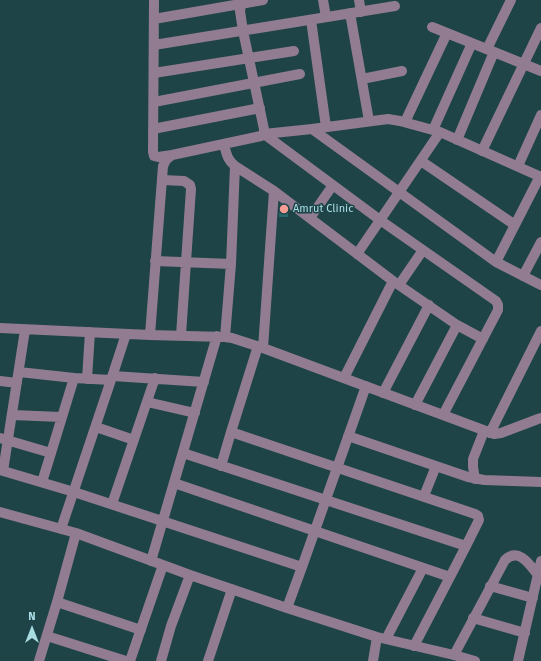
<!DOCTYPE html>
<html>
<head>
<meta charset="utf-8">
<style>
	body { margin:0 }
	#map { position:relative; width:541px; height:661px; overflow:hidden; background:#1e4448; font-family:"Fira Sans",sans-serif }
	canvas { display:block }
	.north { position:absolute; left:12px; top:609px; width:40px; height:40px; -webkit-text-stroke:3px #1e4448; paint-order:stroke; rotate:0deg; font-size:11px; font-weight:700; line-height:16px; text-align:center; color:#a8dde3 }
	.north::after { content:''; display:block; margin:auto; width:14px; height:18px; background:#a8dde3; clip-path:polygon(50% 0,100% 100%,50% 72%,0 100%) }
</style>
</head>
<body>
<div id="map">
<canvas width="541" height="661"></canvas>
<div class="north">N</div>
</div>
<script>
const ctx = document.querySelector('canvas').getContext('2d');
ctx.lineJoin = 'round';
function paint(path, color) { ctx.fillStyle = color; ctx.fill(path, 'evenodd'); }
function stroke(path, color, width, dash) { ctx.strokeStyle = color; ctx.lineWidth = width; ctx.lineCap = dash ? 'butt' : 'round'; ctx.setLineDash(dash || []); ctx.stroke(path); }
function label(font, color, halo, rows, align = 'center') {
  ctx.font = font + ' "Fira Sans",sans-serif'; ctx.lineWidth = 3; ctx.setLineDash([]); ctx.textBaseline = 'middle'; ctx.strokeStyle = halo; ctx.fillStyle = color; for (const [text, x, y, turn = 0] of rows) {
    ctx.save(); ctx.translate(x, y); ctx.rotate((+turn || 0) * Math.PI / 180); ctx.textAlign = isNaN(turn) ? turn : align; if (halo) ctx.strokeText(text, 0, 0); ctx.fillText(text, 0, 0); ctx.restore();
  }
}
paint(new Path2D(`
	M280 203 288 210V217H279Z`), '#27686e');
stroke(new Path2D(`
	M154 0 153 152 154 156 158 157 172 155
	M323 0 326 17
	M359 0 361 12
	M350 13 369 121
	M154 19 263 0
	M311 20 326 127
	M432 27 541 71
	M154 45 395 6
	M487 49 511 0
	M154 73 294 51
	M362 79 402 71
	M154 102 300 74
	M405 122 447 33
	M153 129 260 108
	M312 129 388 119 400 121 440 132
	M433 130 472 43
	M264 134 380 220 496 301 498 305V310L443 415
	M264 134 312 129 496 262 541 285
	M457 140 494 52
	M224 145C227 155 227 159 235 166L274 191 393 281 457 325 415 405
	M482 151 541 28
	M421 161 515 225
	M518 166 541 115
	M162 180 184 181 190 185 191 189 181 335
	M310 218 333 185
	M357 254 440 132 541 177
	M155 261 231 264
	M496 262 540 176
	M523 276 541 242
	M399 285 423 250
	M457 325 483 339
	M0 328 150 335 225 337 232 338 263 348 494 434 501 433 538 419 541 418
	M150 335 163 166 166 160 172 155 261 136 264 134V129L243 31 240 11 242 0
	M225 337 231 264 235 166
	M258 346 231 432 475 514 478 516 479 520 466 546
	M263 348 274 191
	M19 372 74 378
	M113 376 204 382
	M344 378 393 281
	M87 379 90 332
	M111 380 126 334
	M0 381 17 383
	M383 393 429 305
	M147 402 195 413
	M12 415 61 417
	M96 427 134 440
	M490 433 541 331
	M348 436 468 477 484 480 541 482
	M0 438 51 453 74 378 111 380 61 529
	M183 453 326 500 466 546 450 577
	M221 466 231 432
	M0 470 74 492 302 567
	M3 471 25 330
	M475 479 473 467V459L484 431
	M42 482 51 453
	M174 483 450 577 414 646
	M424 496 436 466
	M112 504 155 378
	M0 512 76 533 190 575 287 608 377 637 454 655 475 661
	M151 561 217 336
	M490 586 533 598
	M57 602 141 630
	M287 608 302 567 366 386
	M473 618 525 633
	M47 636 126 661
	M386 639 423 568
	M454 655 505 560C519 547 530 565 538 575
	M39 661 57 602 76 533
	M130 661 163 565
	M161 661 171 626 190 575
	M208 661 232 589
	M373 661 377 637
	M518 661 541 561`), '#917c92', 10);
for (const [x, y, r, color] of [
	[284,209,5,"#f59c95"]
]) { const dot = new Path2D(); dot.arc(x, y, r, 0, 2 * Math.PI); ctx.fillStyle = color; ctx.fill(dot); stroke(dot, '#1e4448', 1.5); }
label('11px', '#a8dde3', '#1e4448', [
	["Amrut Clinic",293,209]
], 'left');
</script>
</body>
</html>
